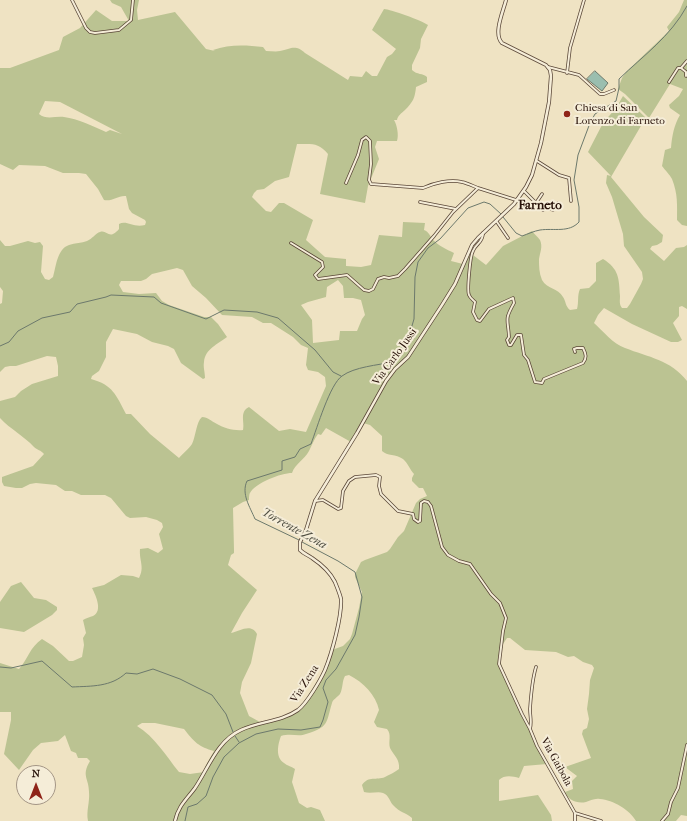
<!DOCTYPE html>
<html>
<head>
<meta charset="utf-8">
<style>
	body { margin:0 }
	#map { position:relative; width:687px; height:821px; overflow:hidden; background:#efe3c3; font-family:"IM FELL French Canon",serif }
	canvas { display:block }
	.north { position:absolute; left:16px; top:765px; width:40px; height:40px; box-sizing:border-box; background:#f5edd8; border:1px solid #a39585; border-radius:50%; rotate:0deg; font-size:11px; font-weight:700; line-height:16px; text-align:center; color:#271108 }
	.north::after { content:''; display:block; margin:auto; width:14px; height:18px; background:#8f2418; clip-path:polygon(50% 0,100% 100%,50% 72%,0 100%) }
</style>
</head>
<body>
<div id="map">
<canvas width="687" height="821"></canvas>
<div class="north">N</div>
</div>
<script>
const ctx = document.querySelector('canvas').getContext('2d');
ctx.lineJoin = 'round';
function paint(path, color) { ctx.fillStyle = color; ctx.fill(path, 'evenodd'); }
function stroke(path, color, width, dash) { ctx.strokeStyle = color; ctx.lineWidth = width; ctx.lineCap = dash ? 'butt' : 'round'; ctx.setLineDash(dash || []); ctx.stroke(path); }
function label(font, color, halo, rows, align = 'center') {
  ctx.font = font + ' "IM FELL French Canon",serif'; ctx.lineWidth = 4; ctx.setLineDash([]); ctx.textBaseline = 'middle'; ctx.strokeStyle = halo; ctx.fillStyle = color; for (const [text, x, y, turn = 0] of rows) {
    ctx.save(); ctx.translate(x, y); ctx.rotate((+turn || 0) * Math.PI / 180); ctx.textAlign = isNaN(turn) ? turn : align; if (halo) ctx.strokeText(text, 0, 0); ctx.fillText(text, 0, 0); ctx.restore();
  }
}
paint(new Path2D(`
	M110 0H139L137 10 138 20 175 12 206 49 215 51 213 50C229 44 246 45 263 47L266 51C271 51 276 52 280 51 291 49 295 44 305 53L348 80 350 76 362 77 366 71 372 76H377L387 57 392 54 396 49 372 30 384 9C390 9 423 21 428 25L421 39 420 48 412 65V70C417 75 423 73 427 77V82L416 87C415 98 413 102 405 110 401 114 398 115 397 120H394C397 125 399 135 397 141H377L375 147 379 159 368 186 365 203 320 194 328 154C318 142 312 144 297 144L289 177 275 181 264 189 257 190 254 193 252 197 266 211 271 212 279 203H284L313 220 306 240 325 257 346 259V266L361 267 371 265 379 235 402 237 403 222 425 223 424 230C429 232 430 236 433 240 439 246 446 249 454 253L451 261 463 264 469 252 486 265 503 246 532 231C534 234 538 237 540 240 543 247 540 252 539 259 539 266 539 273 542 280 547 289 558 288 563 297 566 301 565 306 570 310L577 309C579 302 577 296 580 289L589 288 596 281V263L603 259C619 269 619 278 620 296 620 301 619 304 622 308H627L630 304 641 284 643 279 642 272 624 246 623 234 612 197 606 183 607 175 611 176 588 152 603 123 616 108 623 96 645 117V119L611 177 644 217 663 235 662 242 657 245 652 246 650 249 664 261 676 248 684 247 687 245V309L682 306 679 307V316L673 323 682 340 678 342H671L632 324 604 308 598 315 594 323C603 331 613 344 625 348 648 357 671 360 687 381V816L681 815 676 821H636C630 810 613 800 600 799 594 798 590 801 586 802 577 804 568 800 565 792L573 789 572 781 577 776 565 767 591 758 582 734 583 730 587 728 589 719 587 709 589 694 590 680 594 668 592 665 583 662 574 656 568 657 556 652 525 650 510 638H507L503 644 501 653 500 660 503 670 524 718 547 764 524 766 519 778C512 776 504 775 499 780V801L538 795 551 815 552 821H412V818C405 812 400 813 393 805 390 802 389 795 383 793 378 791 371 794 364 792L362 785C369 775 376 781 385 777 389 775 395 772 399 769 400 759 394 756 390 748 388 741 392 735 387 729L377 727 374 722 379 710C376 695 363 682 349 675L345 676C342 681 343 688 340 694 338 697 333 699 332 703 326 723 329 727 306 734 299 737 291 733 281 736 278 744 275 757 284 763 287 766 291 766 295 769L292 782 299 803 307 808 311 807 320 810 325 821H88C86 811 90 802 89 792 89 778 81 776 90 761L87 758H78L76 753 71 751 65 735 58 741 41 743 33 750 19 770 4 754 11 720V712H0V663L19 669C28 659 30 647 42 639L53 646 69 661H73L82 657 84 645 83 638 86 633 83 620C86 618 90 617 93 616 103 611 96 596 92 588L104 585 121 575 133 576 139 578C145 567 139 561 140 549L148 548 158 553 163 549 159 534 163 527 162 523 157 520 146 517 130 518 126 516 111 498 105 495H81L72 491H65L56 485 36 483 30 484 22 488H16L4 486 2 482V477L33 466 44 454C41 450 37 450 34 447 24 436 10 429 0 418V401L15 397 21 391 32 384 58 376V366L56 357 47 356 16 366H10L5 367 0 372V304L2 303 3 291 0 287V240L5 246H10L28 241 35 243 40 242 43 246 41 272 45 279 49 280 53 277C56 267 57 249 69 245 75 243 82 243 87 241 92 239 96 233 100 232 107 229 109 241 119 229V224C127 220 133 228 145 225L146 222 145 220 132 213 129 209 126 196C118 195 112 202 104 200L98 189 86 174 79 173H63L45 166 19 165 13 170 0 164V68H10L59 50 63 37 80 28 96 10 112 21H129L121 7 112 3ZM45 101 60 102 122 134 110 130 106 132C93 126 78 119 64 117 55 116 46 120 39 114ZM177 268 183 270 192 286 206 298 222 315 252 317 263 323H271L293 337 301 345 308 348 306 365 308 370 318 372 325 377 326 386 306 432 290 429 279 431 249 407C239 412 245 422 243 430 234 431 224 428 217 424 211 421 208 417 202 417 196 422 196 436 192 444 189 449 183 453 179 458L150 434 131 414H126C116 395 113 385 91 379L92 376 99 371 106 357V342L113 329 137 334 152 342 168 346 174 349 181 363 203 379 205 378C205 372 203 367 204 362 205 349 218 344 227 337L218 324 211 317H204L169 305 162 301 156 293 139 294 123 292 119 285 121 281H141L146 279 152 274ZM338 280 343 286 344 298H353L361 300 365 315 362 319 357 331H340L339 340 313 343 312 320 301 305 308 302 326 297 327 287ZM363 423 370 425 382 436V451C387 456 396 454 403 459 408 463 410 470 414 474L412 478V481L419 488H423L427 496 420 499 416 503 404 531 398 537 390 549 387 552 365 560 361 562 355 574V577L362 592 359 608 352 634 350 639 343 646 332 650 326 667 300 709 282 718 260 722 249 716 240 693 242 682 251 663 257 634C251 623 240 631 231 633L242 613 257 590 228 565 231 555 234 553V550L233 508 243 502 249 500C249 499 249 494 250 493 255 483 281 473 292 473 295 464 304 460 309 451 312 445 314 439 318 434L321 435 326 428 351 442ZM142 723H155L184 729C194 742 199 747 214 751L205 767 204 772 190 774 179 772C166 756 155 737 137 726Z
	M684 0H687V226L682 225 677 220C677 205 678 194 672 179 670 175 665 170 662 166L665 150 671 148C672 136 674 125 680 115L670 108 669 105 679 96 683 89 670 84 649 118 625 94 618 89 622 78 626 72 669 31 667 27 679 12Z
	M21 582 34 598 46 600 57 607V610L52 615 24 632 0 628V602L11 586Z`), '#bbc392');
const water = new Path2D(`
	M595 71 608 83 602 91 587 79Z`);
paint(water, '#9abeaf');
stroke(water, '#6c796c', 1);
stroke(new Path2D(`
	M503 217 516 233 522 236C528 234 534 231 540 230 554 228 569 233 579 222V207L574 180 578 155 590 123 595 114 616 101 619 88V79C644 55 670 37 687 6
	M0 346 9 342 18 331 42 318 70 312 77 304 106 297 111 295 154 297 161 303 206 319 224 310 257 312 278 318 315 350 333 372 341 376
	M299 540 255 519C250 507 241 494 247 481L282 470V461L295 457 300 449 311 444C317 428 330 384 342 376 354 367 378 365 393 362L409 336 414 319 415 277 418 262 428 248 440 239 468 208 484 202 490 204 501 214
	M0 667 11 668 42 661 72 687C92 686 111 687 126 673L137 674 153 669 180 679 212 695 226 714 233 732
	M235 736 239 742
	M185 821 188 807 197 804 206 796 213 777 224 757 239 743 256 734 278 729 301 730 320 727 323 720 328 702 323 688 326 680 336 669 355 635 359 617 362 597 355 572 338 561 302 542`), '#6c796c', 1);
const minor = new Path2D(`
	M72 0 86 28 90 32 95 33 119 30 131 20 133 0
	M548 67 579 75 600 94H604L614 90
	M681 68 686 72V76
	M567 73 570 48 584 0
	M669 82 678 68H681L687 61
	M537 161 559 175 569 178 571 201
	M346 183 358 155 362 140 366 137 370 141 371 164 369 180 371 184 423 188C434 183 450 179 462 182 467 183 473 186 478 188
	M524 191 543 210 546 207 553 210 558 203
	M420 202 456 209
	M536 203 542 194
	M497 222 508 238
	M483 233C483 243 476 243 473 251 470 256 467 291 469 295 470 298 473 300 475 302L473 312 477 320 480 321 489 309 513 298 514 303C504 321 508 318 509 337L507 340 509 345H511L517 335H521L524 355 528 360 535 382 542 383 544 379 583 363C587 358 586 354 583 348H577L574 349 575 352
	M291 243 322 262 323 267 315 275 318 279 347 275 364 290 369 291 373 289 378 279 384 277 389 278 398 276 405 269 434 236 453 212 478 188 516 200
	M315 501 323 500 338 509 341 508 343 491 349 481 355 477 376 475 380 477 379 486 381 494 398 511 413 514 414 519 418 522 420 521 421 503 424 501 428 502 431 506 442 547 448 555 459 561 470 564 491 594 500 603 506 618 503 631 499 664 522 714 530 729 537 746 575 813V821
	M530 729C532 722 530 716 530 709 531 695 532 680 536 667
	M575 813 601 821
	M662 821 668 814 671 802 678 788 687 745`);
const tertiary = new Path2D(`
	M175 821C178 806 187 799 195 788 209 767 217 741 241 730 260 721 281 722 298 710 307 703 320 681 325 670 332 653 342 616 341 599 340 594 337 587 335 582 330 572 321 564 312 558 308 555 304 554 300 550V542L306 530 315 501 357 433 386 381 395 369 408 357 442 305 455 284 472 245 478 238 514 204 526 187 532 175 541 143 549 102 551 76 550 70 546 65 502 43C493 34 503 12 506 0`);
stroke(minor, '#594637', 3.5);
stroke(tertiary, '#594637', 4);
stroke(minor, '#f5edd8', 2);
stroke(tertiary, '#f5edd8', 2.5);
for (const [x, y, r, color] of [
	[567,114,4,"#8f2418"]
]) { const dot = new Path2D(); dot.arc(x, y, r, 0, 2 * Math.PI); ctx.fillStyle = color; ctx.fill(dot); stroke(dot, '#f5edd8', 1.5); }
label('11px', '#271108', '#f5edd8', [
	["Chiesa di San",575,108],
	["Lorenzo di Farneto",575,121]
], 'left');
label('11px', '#271108', '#f5edd8', [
	["Via Carlo Jussi",395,357,-54],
	["Via Zena",305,684,-57],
	["Via Gaibola",556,762,61]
]);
label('italic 12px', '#4f4e42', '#f5edd8', [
	["Torrente Zena",294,529,29]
]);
label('bold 13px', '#271108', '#f5edd8', [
	["Farneto",540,206]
]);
</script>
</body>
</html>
